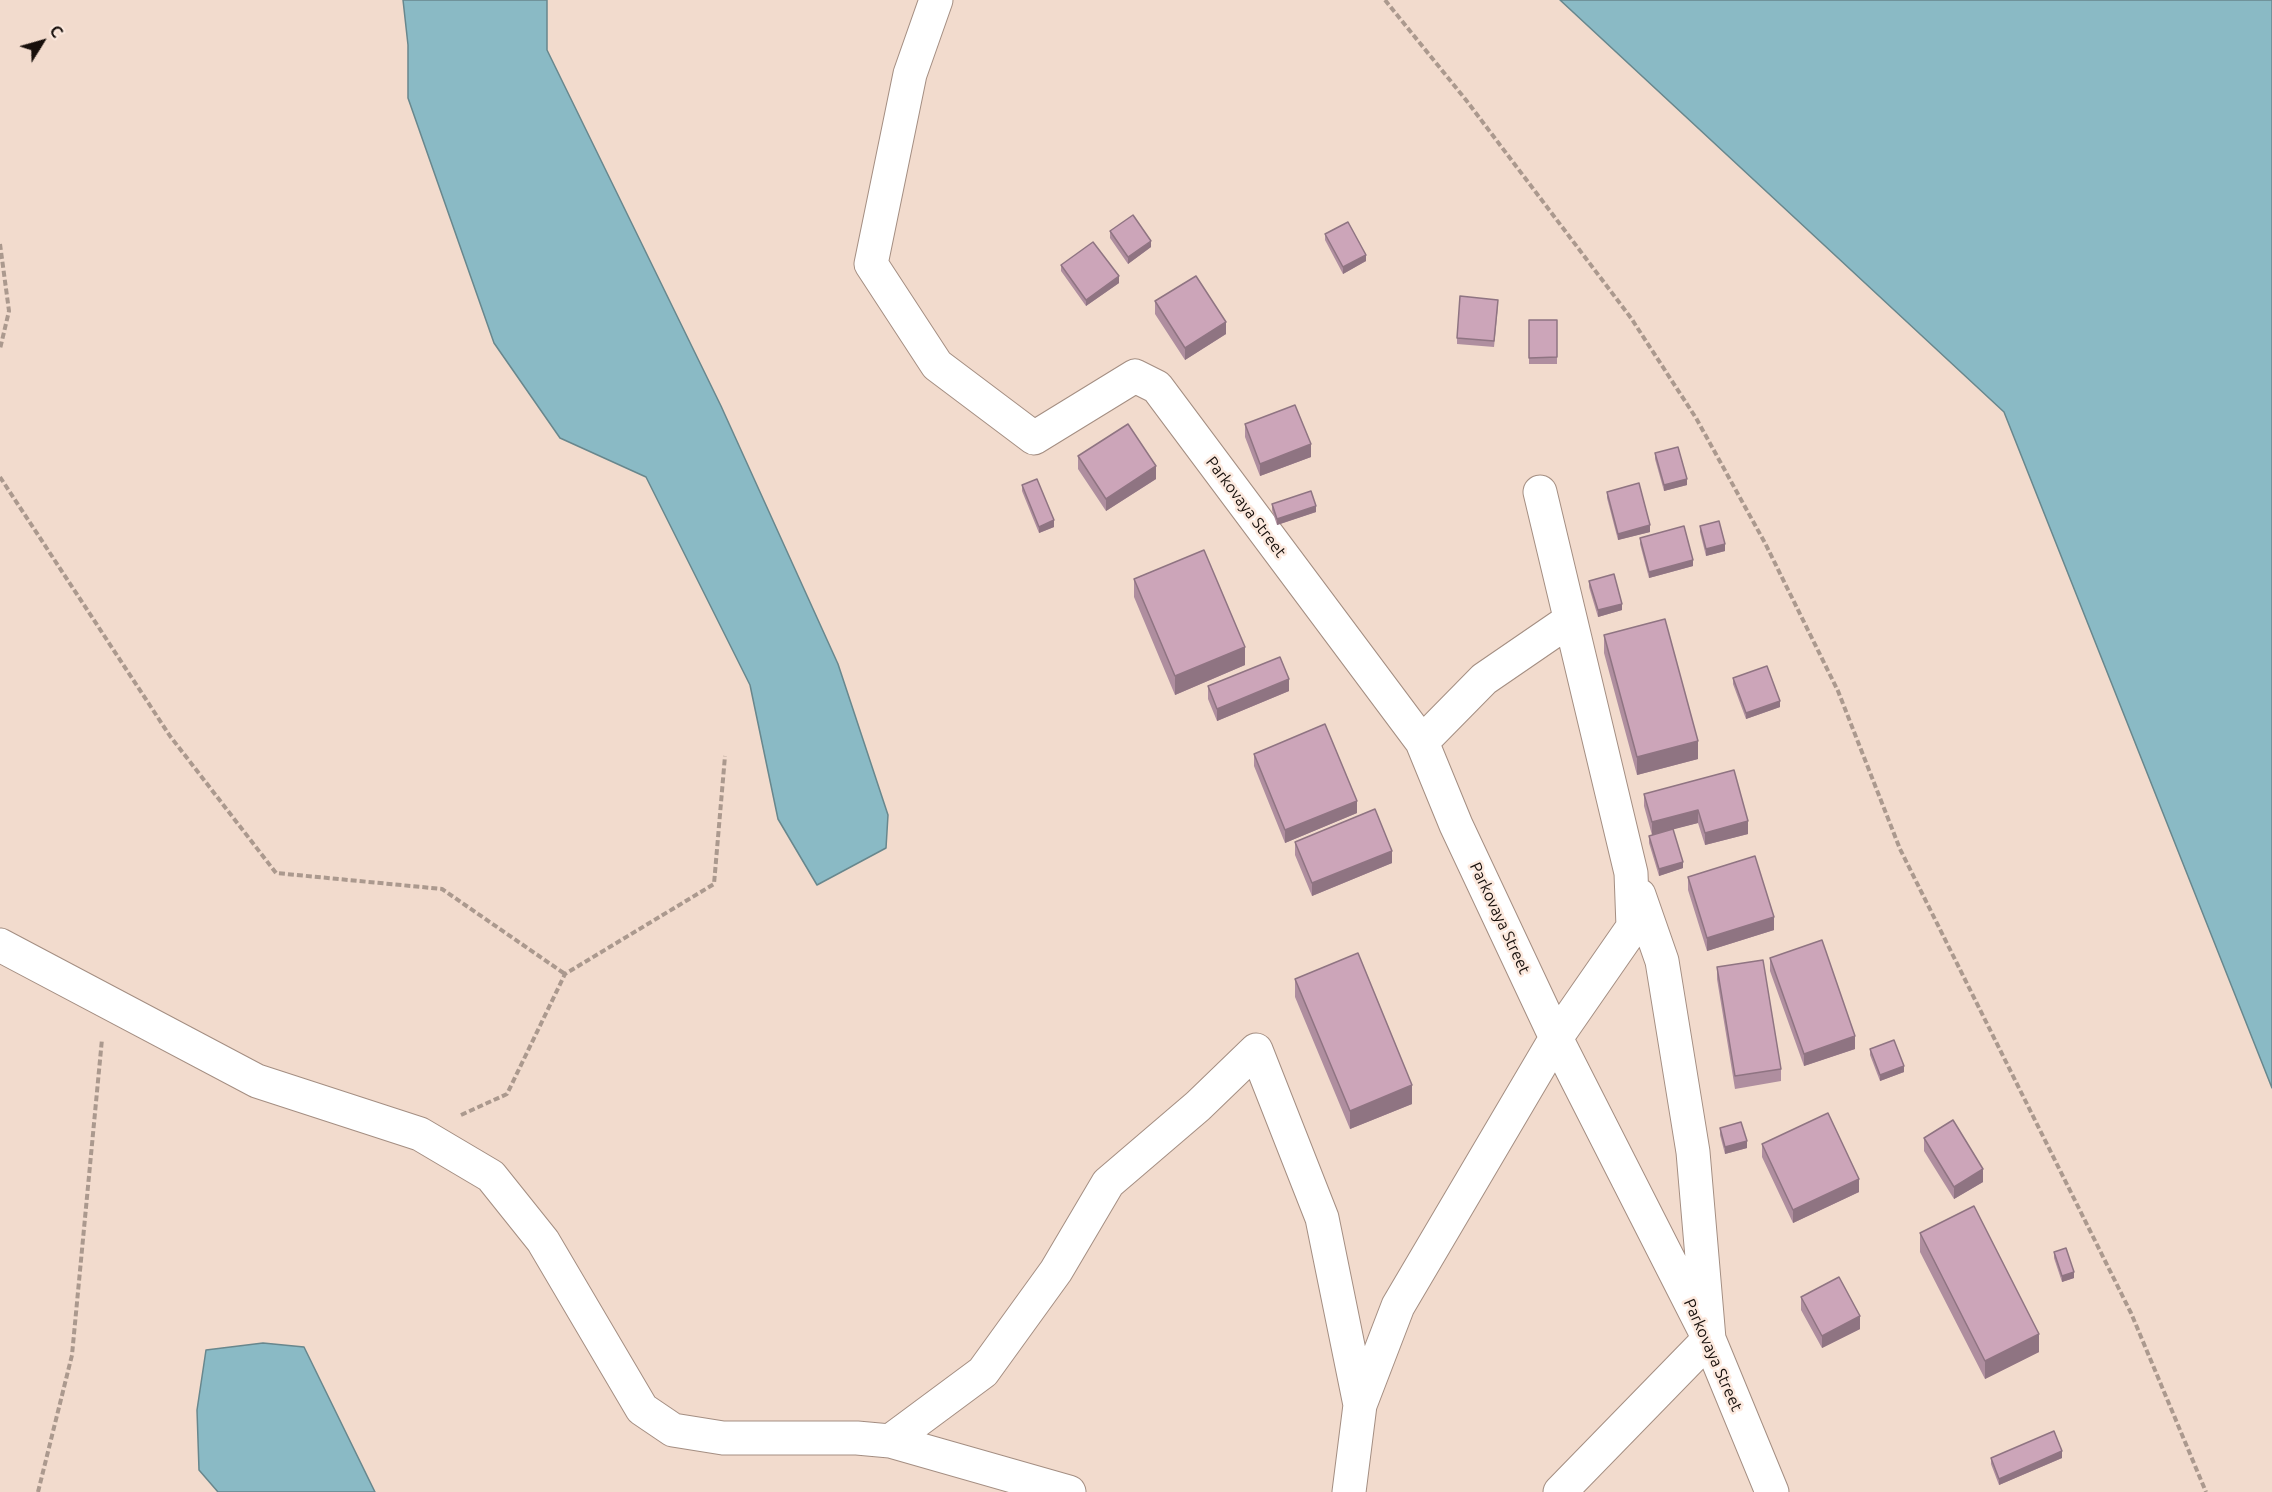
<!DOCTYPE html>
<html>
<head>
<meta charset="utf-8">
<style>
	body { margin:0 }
	#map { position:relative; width:2272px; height:1492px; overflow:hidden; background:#f2dbcd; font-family:Ubuntu,sans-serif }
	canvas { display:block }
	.north { position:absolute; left:12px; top:12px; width:60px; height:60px; -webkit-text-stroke:4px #fce9de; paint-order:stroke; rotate:53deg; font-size:16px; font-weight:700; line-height:24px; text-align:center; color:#170f0b }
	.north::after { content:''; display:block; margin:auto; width:21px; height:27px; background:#170f0b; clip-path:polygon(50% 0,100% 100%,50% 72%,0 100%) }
</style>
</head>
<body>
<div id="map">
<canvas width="2272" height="1492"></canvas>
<div class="north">С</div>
</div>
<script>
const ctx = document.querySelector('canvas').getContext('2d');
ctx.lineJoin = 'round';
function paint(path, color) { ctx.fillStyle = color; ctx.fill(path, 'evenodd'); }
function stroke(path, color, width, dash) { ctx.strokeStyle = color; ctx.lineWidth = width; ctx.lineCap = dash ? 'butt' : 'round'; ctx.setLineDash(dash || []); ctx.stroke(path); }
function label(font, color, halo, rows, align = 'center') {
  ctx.font = font + ' Ubuntu,sans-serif'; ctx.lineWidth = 5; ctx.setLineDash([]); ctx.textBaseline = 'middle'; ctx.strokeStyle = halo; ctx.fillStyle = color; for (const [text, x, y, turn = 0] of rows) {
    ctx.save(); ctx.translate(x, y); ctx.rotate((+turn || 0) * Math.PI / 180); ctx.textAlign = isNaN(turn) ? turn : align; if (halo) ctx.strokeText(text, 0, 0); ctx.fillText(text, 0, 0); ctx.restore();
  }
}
const water = new Path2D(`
	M403 0H547V50L721 406 838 664 888 815 886 848 817 885 778 819 750 685 646 477 560 438 494 343 408 98V45Z
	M1560 0H2272V1088L2004 412Z
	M263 1343 304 1347 375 1492H218L199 1470 197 1410 206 1350Z`);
paint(water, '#8abac5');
stroke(water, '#68878d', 1.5);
const minor = new Path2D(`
	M936 0 910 74 871 264 937 365 1034 438 1135 376 1157 387 1422 742 1456 825 1556 1038 1709 1339 1772 1492
	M1422 742 1484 679 1570 620
	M0 945 257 1081 420 1134 491 1176 543 1241 642 1409 673 1430 723 1438H857L890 1441 1069 1492
	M890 1441 983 1372 1056 1271 1108 1183 1198 1106 1256 1050 1322 1218 1360 1405
	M1349 1492 1360 1405 1398 1306 1556 1038 1633 927 1631 873 1540 492
	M1560 1492 1709 1339 1693 1152 1662 961 1639 895`);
stroke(minor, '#a48e82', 35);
stroke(new Path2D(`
	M1385 0 1466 100 1631 318 1696 418 1765 543 1838 691 1900 849 2131 1313 2206 1492
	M0 244 9 311 0 349
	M0 477 170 736 276 873 442 889 565 974
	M461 1115 507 1094 565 974 714 884 725 756
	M38 1492 72 1355 102 1039`), '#ab998e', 4, [6, 3]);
stroke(minor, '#fff', 33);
paint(new Path2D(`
	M1110 231 1151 247 1128 264 1110 238Z
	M1325 234 1366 261 1343 274 1325 240Z
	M1061 265 1119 283 1086 306 1061 271Z
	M1155 301 1226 334 1185 360 1155 314Z
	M1498 306 1494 347 1457 344V338Z
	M1529 320H1557V364H1529Z
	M1245 424 1311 457 1260 476 1245 437Z
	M1655 453 1687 485 1664 491 1655 459Z
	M1078 456 1156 479 1106 511 1078 469Z
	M1022 485 1054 527 1039 533 1022 491Z
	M1607 492 1650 532 1618 540 1607 498Z
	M1272 504 1316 512 1277 525 1272 510Z
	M1700 526 1725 551 1706 556 1700 532Z
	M1640 538 1693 566 1649 578 1640 544Z
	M1134 579 1245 665 1175 695 1134 597Z
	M1589 581 1622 610 1598 617 1589 587Z
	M1604 635 1698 759 1637 775 1604 653Z
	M1733 678 1780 707 1746 719 1733 684Z
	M1208 686 1289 691 1217 721 1208 699Z
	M1254 754 1357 813 1285 843 1254 766Z
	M1734 770 1748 834 1705 845 1698 823 1673 829 1683 868 1659 876 1649 843V836L1661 832 1652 835 1644 806V794Z
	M1295 842 1392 863 1312 896 1295 855Z
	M1688 877 1774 930 1707 951 1688 890Z
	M1770 958 1855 1049 1804 1066 1770 971Z
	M1717 967 1781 1069V1081L1735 1089 1717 979Z
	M1295 979 1412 1104 1350 1129 1295 997Z
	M1870 1049 1904 1072 1880 1081 1870 1055Z
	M1720 1128 1747 1148 1725 1154 1720 1135Z
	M1924 1138 1983 1182 1954 1199 1924 1151Z
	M1762 1144 1859 1192 1793 1223 1762 1157Z
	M1920 1233 2039 1352 1985 1379 1920 1252Z
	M2054 1252 2074 1278 2062 1282 2054 1258Z
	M1801 1297 1860 1329 1822 1348 1801 1310Z
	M1991 1458H2062L1999 1485 1991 1464Z`), '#af8e9f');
paint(new Path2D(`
	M1151 241V247L1128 264V257Z
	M1366 255V261L1343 274V267Z
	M1119 276V283L1086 306V300Z
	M1226 322V334L1185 360V348Z
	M1311 444V457L1260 476V464Z
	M1156 466V479L1106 511V499Z
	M1687 479V485L1664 491V485Z
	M1316 506V512L1277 525V519Z
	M1054 520V527L1039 533V527Z
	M1650 525V532L1618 540V534Z
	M1725 544V551L1706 556V549Z
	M1693 560V566L1649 578V572Z
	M1622 604V610L1598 617V610Z
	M1245 647V665L1175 695V676Z
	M1289 679V691L1217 721V709Z
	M1780 701V707L1746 719V713Z
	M1698 741V759L1637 775V757Z
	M1357 801V813L1285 843V830Z
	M1698 810V823L1652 835V822Z
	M1748 821V834L1705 845V833Z
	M1392 851V863L1312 896V883Z
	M1683 862V868L1659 876V869Z
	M1774 917V930L1707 951V938Z
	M1855 1036V1049L1804 1066V1054Z
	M1904 1066V1072L1880 1081V1075Z
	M1412 1085V1104L1350 1129V1111Z
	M1747 1141V1148L1725 1154V1147Z
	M1983 1169V1182L1954 1199V1187Z
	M1859 1179V1192L1793 1223V1210Z
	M2074 1272V1278L2062 1282V1276Z
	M1860 1316V1329L1822 1348V1336Z
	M2039 1334V1352L1985 1379V1361Z
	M2062 1451V1458L1999 1485V1479Z`), '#8f7482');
const building = new Path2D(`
	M1133 215 1151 241 1128 257 1110 231Z
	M1348 222 1366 255 1343 267 1325 234Z
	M1093 242 1119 276 1086 300 1061 265Z
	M1196 276 1226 322 1185 348 1155 301Z
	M1460 296 1498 300 1494 341 1457 338Z
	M1529 320H1557V357L1529 358Z
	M1295 405 1311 444 1260 464 1245 424Z
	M1128 424 1156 466 1106 499 1078 456Z
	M1678 447 1687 479 1664 485 1655 453Z
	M1037 479 1054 520 1039 527 1022 485Z
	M1639 483 1650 525 1618 534 1607 492Z
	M1311 491 1316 506 1277 519 1272 504Z
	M1719 521 1725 544 1706 549 1700 526Z
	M1684 526 1693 560 1649 572 1640 538Z
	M1204 550 1245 647 1175 676 1134 579Z
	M1614 574 1622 604 1598 610 1589 581Z
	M1665 619 1698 741 1637 757 1604 635Z
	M1280 657 1289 679 1217 709 1208 686Z
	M1767 666 1780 701 1746 713 1733 678Z
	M1325 724 1357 801 1285 830 1254 754Z
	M1734 770 1748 821 1705 833 1698 810 1652 822 1644 794Z
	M1375 809 1392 851 1312 883 1295 842Z
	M1673 829 1683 862 1659 869 1649 836Z
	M1755 856 1774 917 1707 938 1688 877Z
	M1822 940 1855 1036 1804 1054 1770 958Z
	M1358 953 1412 1085 1350 1111 1295 979Z
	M1763 960 1781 1069 1735 1076 1717 967Z
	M1894 1040 1904 1066 1880 1075 1870 1049Z
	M1828 1113 1859 1179 1793 1210 1762 1144Z
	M1953 1120 1983 1169 1954 1187 1924 1138Z
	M1741 1122 1747 1141 1725 1147 1720 1128Z
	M1974 1206 2039 1334 1985 1361 1920 1233Z
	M2066 1248 2074 1272 2062 1276 2054 1252Z
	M1839 1277 1860 1316 1822 1336 1801 1297Z
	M2054 1431 2062 1451 1999 1479 1991 1458Z`);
paint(building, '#cca5b9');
stroke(building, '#8f7482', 1.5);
label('16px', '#170f0b', '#fce9de', [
	["Parkovaya Street",1246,507,53],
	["Parkovaya Street",1500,918,65],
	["Parkovaya Street",1713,1355,66]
]);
</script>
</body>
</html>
